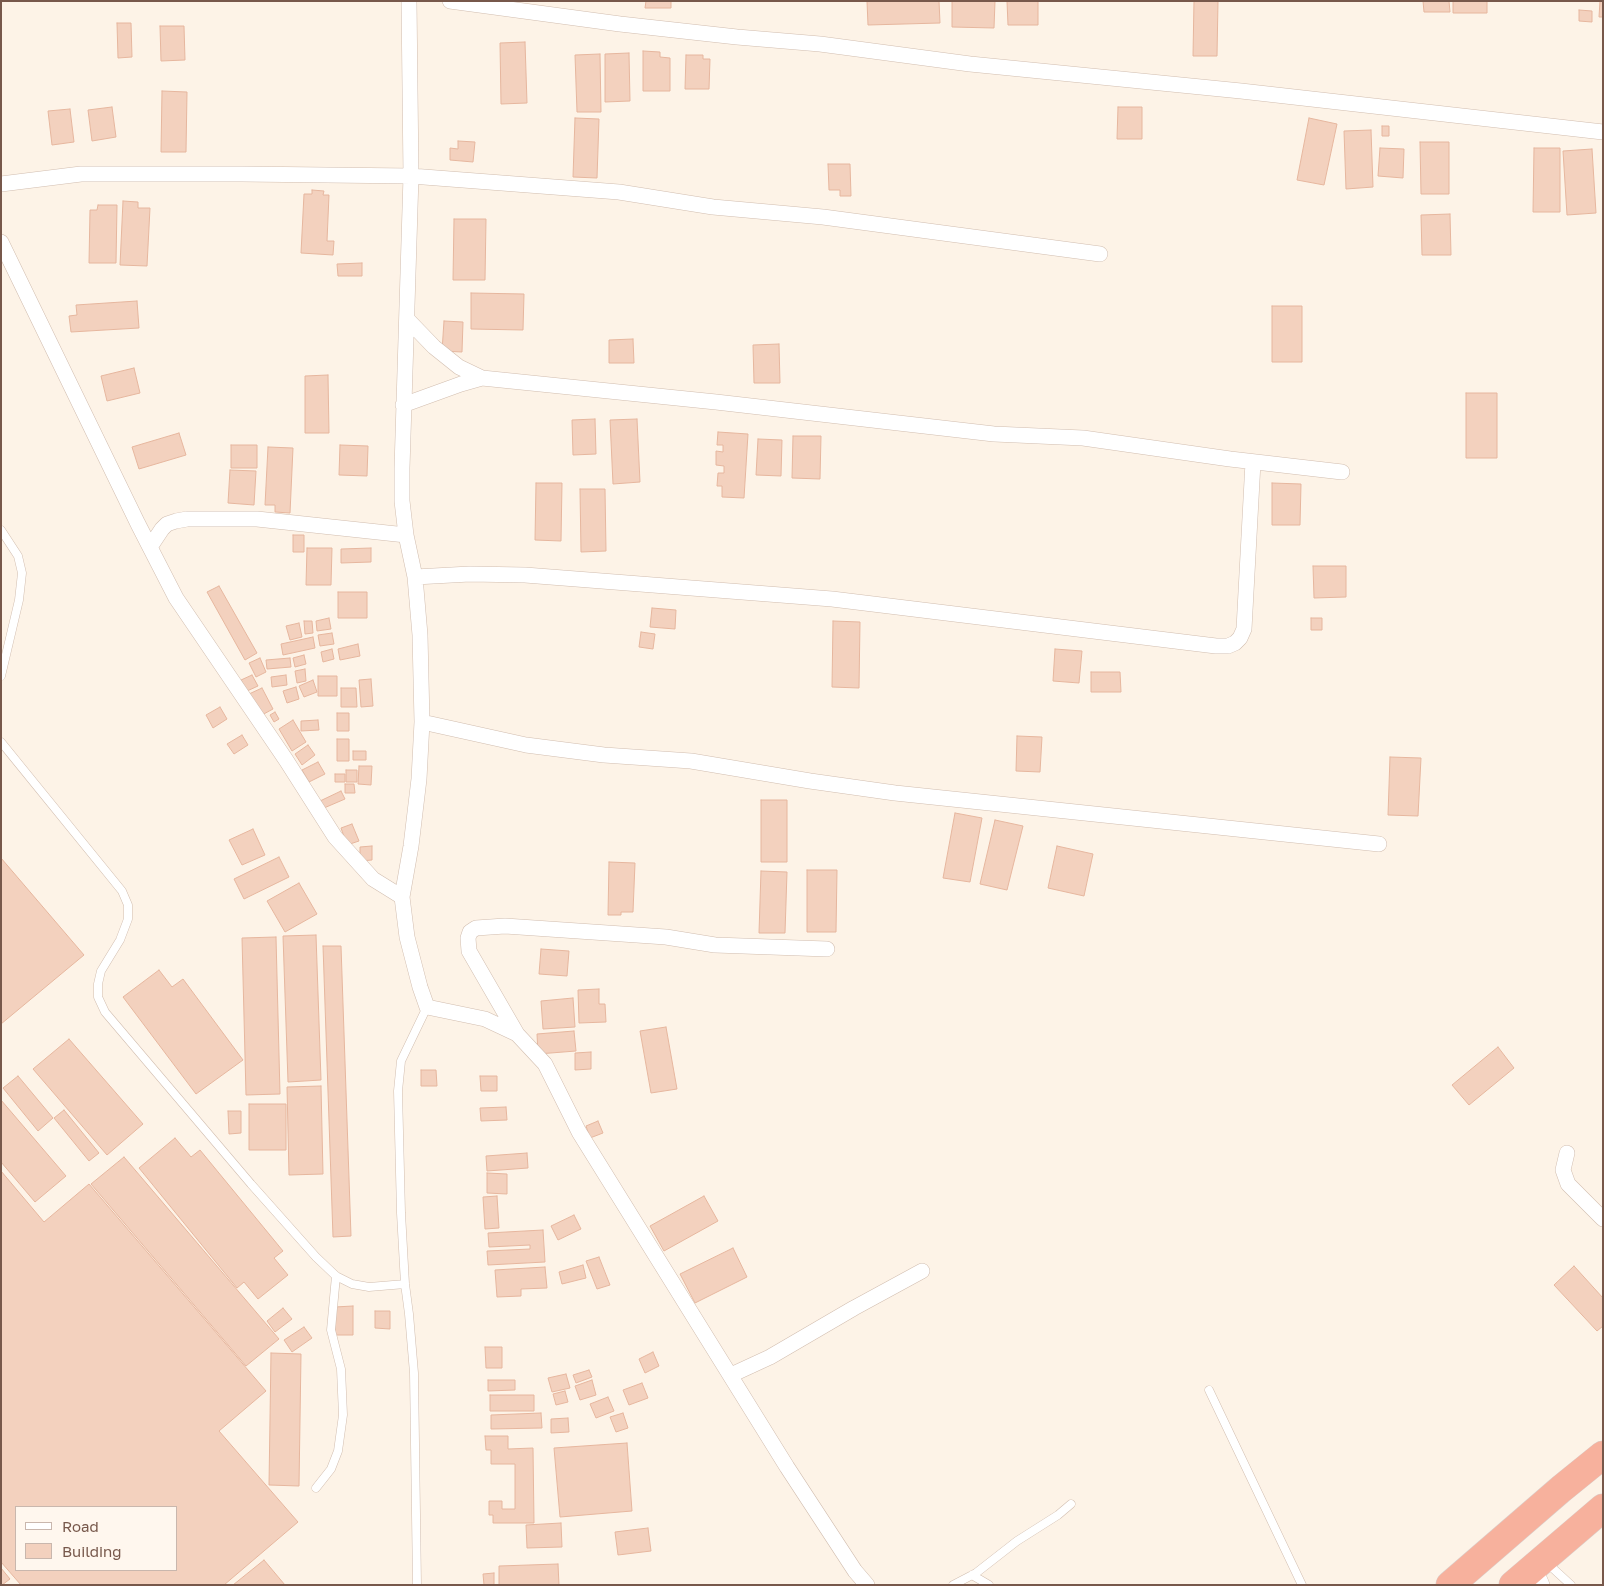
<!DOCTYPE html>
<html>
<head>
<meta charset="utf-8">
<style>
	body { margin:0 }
	#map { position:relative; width:1604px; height:1586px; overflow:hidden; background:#fdf3e7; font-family:"Golos Text",sans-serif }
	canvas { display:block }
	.frame { position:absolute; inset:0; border:2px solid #77584b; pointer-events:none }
	.legend { position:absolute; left:15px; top:1506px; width:162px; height:65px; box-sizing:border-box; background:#fff7ee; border:1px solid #c9b7ad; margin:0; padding:6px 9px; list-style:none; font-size:15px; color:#77584b }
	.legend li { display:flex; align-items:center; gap:10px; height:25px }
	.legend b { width:25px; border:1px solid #c9b7ad }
</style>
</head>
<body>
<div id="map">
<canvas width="1604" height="1586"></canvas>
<div class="frame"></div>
<ul class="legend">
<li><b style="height:6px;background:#fff"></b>Road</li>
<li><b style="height:14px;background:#f3d1be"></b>Building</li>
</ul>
</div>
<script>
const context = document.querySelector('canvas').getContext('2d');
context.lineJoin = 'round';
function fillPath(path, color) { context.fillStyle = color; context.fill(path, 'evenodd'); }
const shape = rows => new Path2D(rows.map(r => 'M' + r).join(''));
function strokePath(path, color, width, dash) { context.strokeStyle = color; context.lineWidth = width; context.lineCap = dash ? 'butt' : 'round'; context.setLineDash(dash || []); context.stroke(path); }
const building = shape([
	[646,1,671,1,671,8,645,8,646,1],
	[867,1,939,1,940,23,868,25,867,1],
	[952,1,995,1,994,28,952,27,952,1],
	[1007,1,1038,1,1038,25,1008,25,1007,1],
	[1194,1,1218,1,1217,56,1193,56,1194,1],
	[1423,1,1449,1,1450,12,1424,12,1423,1],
	[1453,1,1487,1,1487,13,1453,13,1453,1],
	[1600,1,1603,1,1603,17,1599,17,1600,1],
	[1579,10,1592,11,1592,22,1579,21,1579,10],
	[117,23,131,23,132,57,118,58,117,23],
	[160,26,184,26,185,60,161,61,160,26],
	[525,42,527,103,501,104,500,43,525,42],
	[643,51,660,52,660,57,670,58,670,91,643,91,643,51],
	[629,53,630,101,605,102,605,54,629,53],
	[600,54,601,112,577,112,575,55,600,54],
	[686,55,703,55,703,59,710,59,709,89,685,89,686,55],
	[162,91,187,92,186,152,161,152,162,91],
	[112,107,116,137,92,141,88,110,112,107],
	[1118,107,1142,107,1142,139,1117,139,1118,107],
	[70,109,74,142,52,145,48,111,70,109],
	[575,118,599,119,597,178,573,177,575,118],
	[1309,118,1337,124,1324,185,1297,180,1309,118],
	[1382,126,1389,126,1389,136,1382,136,1382,126],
	[1371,130,1373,187,1346,189,1344,131,1371,130],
	[458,141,475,142,473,162,450,160,450,148,458,149,458,141],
	[1420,142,1449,142,1449,194,1421,194,1420,142],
	[1380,148,1404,149,1403,178,1378,176,1380,148],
	[1534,148,1560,148,1560,212,1533,212,1534,148],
	[1592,149,1596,213,1567,215,1563,151,1592,149],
	[828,164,850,164,851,196,840,196,840,190,829,190,828,164],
	[312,190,324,191,323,195,329,195,327,241,334,241,333,255,301,253,304,194,312,194,312,190],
	[123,201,138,202,138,208,150,208,147,266,120,265,123,201],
	[98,205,117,205,116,263,89,263,90,210,97,210,98,205],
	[1450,214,1451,255,1422,255,1421,215,1450,214],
	[454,219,486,219,485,280,453,280,454,219],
	[362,263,362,276,338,276,337,264,362,263],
	[471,293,524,294,523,330,471,329,471,293],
	[137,301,139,328,71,332,69,316,77,315,76,305,137,301],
	[1272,306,1302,306,1302,362,1272,362,1272,306],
	[444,321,463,322,462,352,442,351,444,321],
	[633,339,634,363,609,363,609,340,633,339],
	[779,344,780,383,754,383,753,345,779,344],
	[134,368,140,393,107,401,101,376,134,368],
	[328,375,329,433,305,433,305,376,328,375],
	[1466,393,1497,393,1497,458,1466,458,1466,393],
	[595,419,596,454,573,455,572,420,595,419],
	[637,419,640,482,613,484,610,420,637,419],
	[718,432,748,434,744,498,722,497,722,486,717,486,718,473,724,473,724,466,716,465,716,451,723,452,723,445,717,445,718,432],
	[179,433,186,455,139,469,132,447,179,433],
	[793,436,821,436,820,479,792,478,793,436],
	[758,439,782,440,781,476,756,475,758,439],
	[231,445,257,445,257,468,231,468,231,445],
	[340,445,368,446,367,476,339,475,340,445],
	[268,447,293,448,290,513,275,512,275,505,265,505,268,447],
	[230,470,256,471,254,505,228,503,230,470],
	[536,483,562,483,561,541,535,540,536,483],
	[1272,483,1301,484,1300,525,1272,525,1272,483],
	[580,489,605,489,606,551,581,552,580,489],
	[293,535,304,535,304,552,293,552,293,535],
	[307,548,332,548,331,585,306,585,307,548],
	[371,548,371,562,341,563,341,549,371,548],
	[1313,566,1346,566,1346,597,1314,598,1313,566],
	[219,586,257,653,245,660,207,592,219,586],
	[338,592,367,592,367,618,338,618,338,592],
	[652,608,676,610,675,629,650,627,652,608],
	[329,618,331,629,317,631,316,621,329,618],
	[1311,618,1322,618,1322,630,1311,630,1311,618],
	[304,621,312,621,313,633,305,634,304,621],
	[833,621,860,622,859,688,832,687,833,621],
	[299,623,302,637,290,640,286,626,299,623],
	[641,632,655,634,653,649,639,647,641,632],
	[332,633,334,644,320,646,318,635,332,633],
	[313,637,315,648,283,655,281,644,313,637],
	[358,644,360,656,340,660,338,649,358,644],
	[332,649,334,659,323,662,321,652,332,649],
	[1055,649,1082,651,1079,683,1053,681,1055,649],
	[304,655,306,664,295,667,293,658,304,655],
	[260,658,266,672,256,677,249,663,260,658],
	[290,658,291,667,267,669,266,660,290,658],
	[305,669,306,681,297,683,295,671,305,669],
	[1091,672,1120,672,1121,692,1091,692,1091,672],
	[252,675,258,686,247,691,241,680,252,675],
	[286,675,287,685,272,687,271,677,286,675],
	[318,676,337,676,337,696,318,696,318,676],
	[371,679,373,706,361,707,359,680,371,679],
	[313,680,317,692,304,697,299,686,313,680],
	[296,687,299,699,287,703,283,691,296,687],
	[262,688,273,709,260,716,249,694,262,688],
	[341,688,356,688,357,707,341,707,341,688],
	[220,707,227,719,213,728,206,715,220,707],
	[275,712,279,719,274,722,270,715,275,712],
	[337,713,349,713,349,731,337,731,337,713],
	[293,720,306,742,292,751,279,729,293,720],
	[318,720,319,730,301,731,301,721,318,720],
	[242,735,248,745,234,754,227,744,242,735],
	[1017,736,1042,737,1040,772,1016,771,1017,736],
	[337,739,349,739,349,761,337,761,337,739],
	[308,745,315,755,302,765,295,754,308,745],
	[353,751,366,751,366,760,353,760,353,751],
	[1390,757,1421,758,1418,816,1388,815,1390,757],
	[318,762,325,774,309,782,302,770,318,762],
	[359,766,372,766,371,785,358,784,359,766],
	[346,770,357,770,357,782,346,782,346,770],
	[335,774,345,774,345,782,335,782,335,774],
	[345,784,354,784,355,793,345,793,345,784],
	[341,791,345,799,324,808,320,801,341,791],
	[761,800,787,800,787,862,761,862,761,800],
	[955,813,982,818,970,882,943,878,955,813],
	[995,820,1023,826,1007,890,980,884,995,820],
	[352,824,359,841,347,845,341,828,352,824],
	[253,829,265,855,242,865,229,840,253,829],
	[372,846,372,860,360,861,360,847,372,846],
	[1057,846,1093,854,1084,896,1048,888,1057,846],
	[279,857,289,877,244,899,234,879,279,857],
	[1,858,84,955,1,1024,1,858],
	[609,862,635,863,633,912,621,912,621,915,608,915,609,862],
	[807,870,837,870,836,932,807,932,807,870],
	[761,871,787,872,785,933,759,933,761,871],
	[299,883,317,914,285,932,267,901,299,883],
	[316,935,321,1080,288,1082,283,936,316,935],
	[276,937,280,1094,246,1095,242,938,276,937],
	[323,946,341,946,351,1236,333,1237,323,946],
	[541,949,569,951,567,976,539,974,541,949],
	[159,970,172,987,183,979,243,1060,196,1094,123,997,159,970],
	[599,989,599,1004,605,1004,606,1022,579,1023,578,990,599,989],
	[573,998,575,1027,543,1029,541,1001,573,998],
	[666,1027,677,1089,651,1093,640,1031,666,1027],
	[574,1031,576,1051,538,1054,537,1034,574,1031],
	[69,1039,143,1124,107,1155,33,1069,69,1039],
	[1498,1047,1514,1068,1469,1105,1452,1085,1498,1047],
	[591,1052,591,1069,575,1070,575,1053,591,1052],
	[421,1070,436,1070,437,1086,421,1086,421,1070],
	[18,1076,53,1118,38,1131,3,1088,18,1076],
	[480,1076,497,1076,497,1091,481,1091,480,1076],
	[321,1086,323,1174,289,1175,287,1087,321,1086],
	[1,1100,66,1176,35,1202,1,1162,1,1100],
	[249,1104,286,1104,286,1150,249,1150,249,1104],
	[506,1107,507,1120,481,1121,480,1108,506,1107],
	[64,1110,99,1153,89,1161,54,1118,64,1110],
	[228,1111,241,1111,241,1133,229,1134,228,1111],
	[598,1121,603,1133,590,1138,586,1126,598,1121],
	[175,1138,191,1157,200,1150,283,1251,274,1258,288,1275,258,1299,244,1282,237,1288,139,1168,175,1138],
	[527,1153,528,1168,487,1171,486,1156,527,1153],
	[124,1157,279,1339,246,1366,91,1184,124,1157],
	[1,1171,44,1222,89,1184,266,1391,219,1431,298,1522,224,1585,21,1585,1,1562,1,1171],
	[16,1507,176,1507,176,1570,16,1570,16,1507],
	[487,1173,507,1174,507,1194,487,1193,487,1173],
	[497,1196,499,1228,485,1229,483,1197,497,1196],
	[704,1196,718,1221,664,1251,650,1226,704,1196],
	[574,1215,581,1229,558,1240,551,1226,574,1215],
	[543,1230,545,1262,488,1265,487,1251,530,1249,530,1245,489,1247,488,1233,543,1230],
	[733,1248,747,1277,695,1303,680,1274,733,1248],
	[599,1257,610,1285,597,1289,586,1261,599,1257],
	[583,1265,586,1278,562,1284,559,1272,583,1265],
	[1574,1266,1603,1298,1603,1326,1597,1331,1554,1285,1574,1266],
	[545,1267,547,1288,521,1289,521,1296,497,1297,495,1270,545,1267],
	[353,1306,353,1335,335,1335,335,1307,353,1306],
	[283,1308,292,1319,275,1332,267,1321,283,1308],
	[375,1311,390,1311,390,1329,375,1328,375,1311],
	[304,1327,312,1338,292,1352,284,1340,304,1327],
	[485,1347,502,1347,502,1368,486,1368,485,1347],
	[653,1352,659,1366,645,1373,639,1359,653,1352],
	[271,1353,301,1354,299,1486,269,1485,271,1353],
	[589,1370,592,1377,576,1383,573,1375,589,1370],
	[566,1374,570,1388,552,1392,548,1378,566,1374],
	[488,1380,515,1380,515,1390,488,1391,488,1380],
	[592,1380,596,1395,580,1400,575,1386,592,1380],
	[642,1383,648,1398,629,1405,623,1390,642,1383],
	[565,1391,568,1402,556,1405,553,1394,565,1391],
	[490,1395,534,1395,534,1411,490,1411,490,1395],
	[608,1397,614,1411,596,1418,590,1404,608,1397],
	[541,1413,542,1428,491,1429,491,1415,541,1413],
	[623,1413,628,1428,616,1432,610,1417,623,1413],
	[568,1418,569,1432,551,1433,551,1419,568,1418],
	[485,1436,508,1436,508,1449,533,1448,534,1523,493,1523,493,1515,489,1515,489,1501,502,1501,502,1509,515,1509,515,1464,491,1464,491,1450,486,1450,485,1436],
	[627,1443,632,1511,560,1517,554,1448,627,1443],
	[561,1523,562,1547,527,1548,526,1525,561,1523],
	[648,1528,651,1551,618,1555,615,1532,648,1528],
	[264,1560,285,1585,233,1585,264,1560],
	[558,1564,559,1585,499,1585,499,1566,558,1564],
	[1,1568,10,1579,2,1585,1,1585,1,1568],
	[494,1573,494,1585,484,1585,483,1574,494,1573]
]);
fillPath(building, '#f3d1be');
strokePath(building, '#e6b69e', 1);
const lane = shape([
	[1,530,18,556,22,573,19,600,1,676],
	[1,742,122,891,128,905,128,919,120,940,101,971,98,984,98,997,105,1012,251,1184,316,1257,336,1276,352,1284,369,1287,405,1284],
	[1209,1390,1302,1585],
	[316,1488,331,1469,338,1451,343,1415,341,1369,331,1330,336,1276],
	[1546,1562,1571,1585],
	[972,1575,989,1585],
	[417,1585,414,1373,409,1314,405,1284,401,1213,398,1091,401,1061,427,1007],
	[953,1585,976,1573,1017,1541,1058,1515,1071,1504]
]);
const street = shape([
	[450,1,620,24,737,37,820,44,970,64,1241,91,1603,132],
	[1,184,81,174,242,174,411,176,619,192,713,207,823,217,1100,254],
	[1,242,138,524,176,598,286,760,335,837,373,879,402,897],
	[407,319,434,347,459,367,482,378],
	[403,405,461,384,482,378,716,402,994,434,1083,438,1230,459,1342,472],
	[406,535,415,577,420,635,422,722,419,779,411,846,402,897,407,937,420,987,427,1007,485,1019,517,1034,545,1064,579,1132,787,1467,855,1571,867,1585],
	[150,547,162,529,167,524,176,521,187,519,257,519,406,535,402,501,402,468,411,176,409,1],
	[415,577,470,574,525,575,832,599,1216,646,1228,646,1235,643,1240,638,1244,629,1253,462],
	[422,722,526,745,604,755,691,761,810,781,895,793,1379,844],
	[517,1034,469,951,468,938,470,932,476,928,505,926,666,937,715,945,827,949],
	[1567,1153,1563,1170,1568,1184,1603,1219],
	[731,1375,770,1357,854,1308,922,1271],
	[1534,1566,1542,1585]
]);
const highway = shape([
	[1450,1585,1561,1489,1603,1455],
	[1513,1585,1603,1508]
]);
strokePath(lane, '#d1bdaf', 9);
strokePath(street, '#d1bdaf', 16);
strokePath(highway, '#d9d0cd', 29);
strokePath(lane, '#fff', 8);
strokePath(street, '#fff', 15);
strokePath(highway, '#f7b19d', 28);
</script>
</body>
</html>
